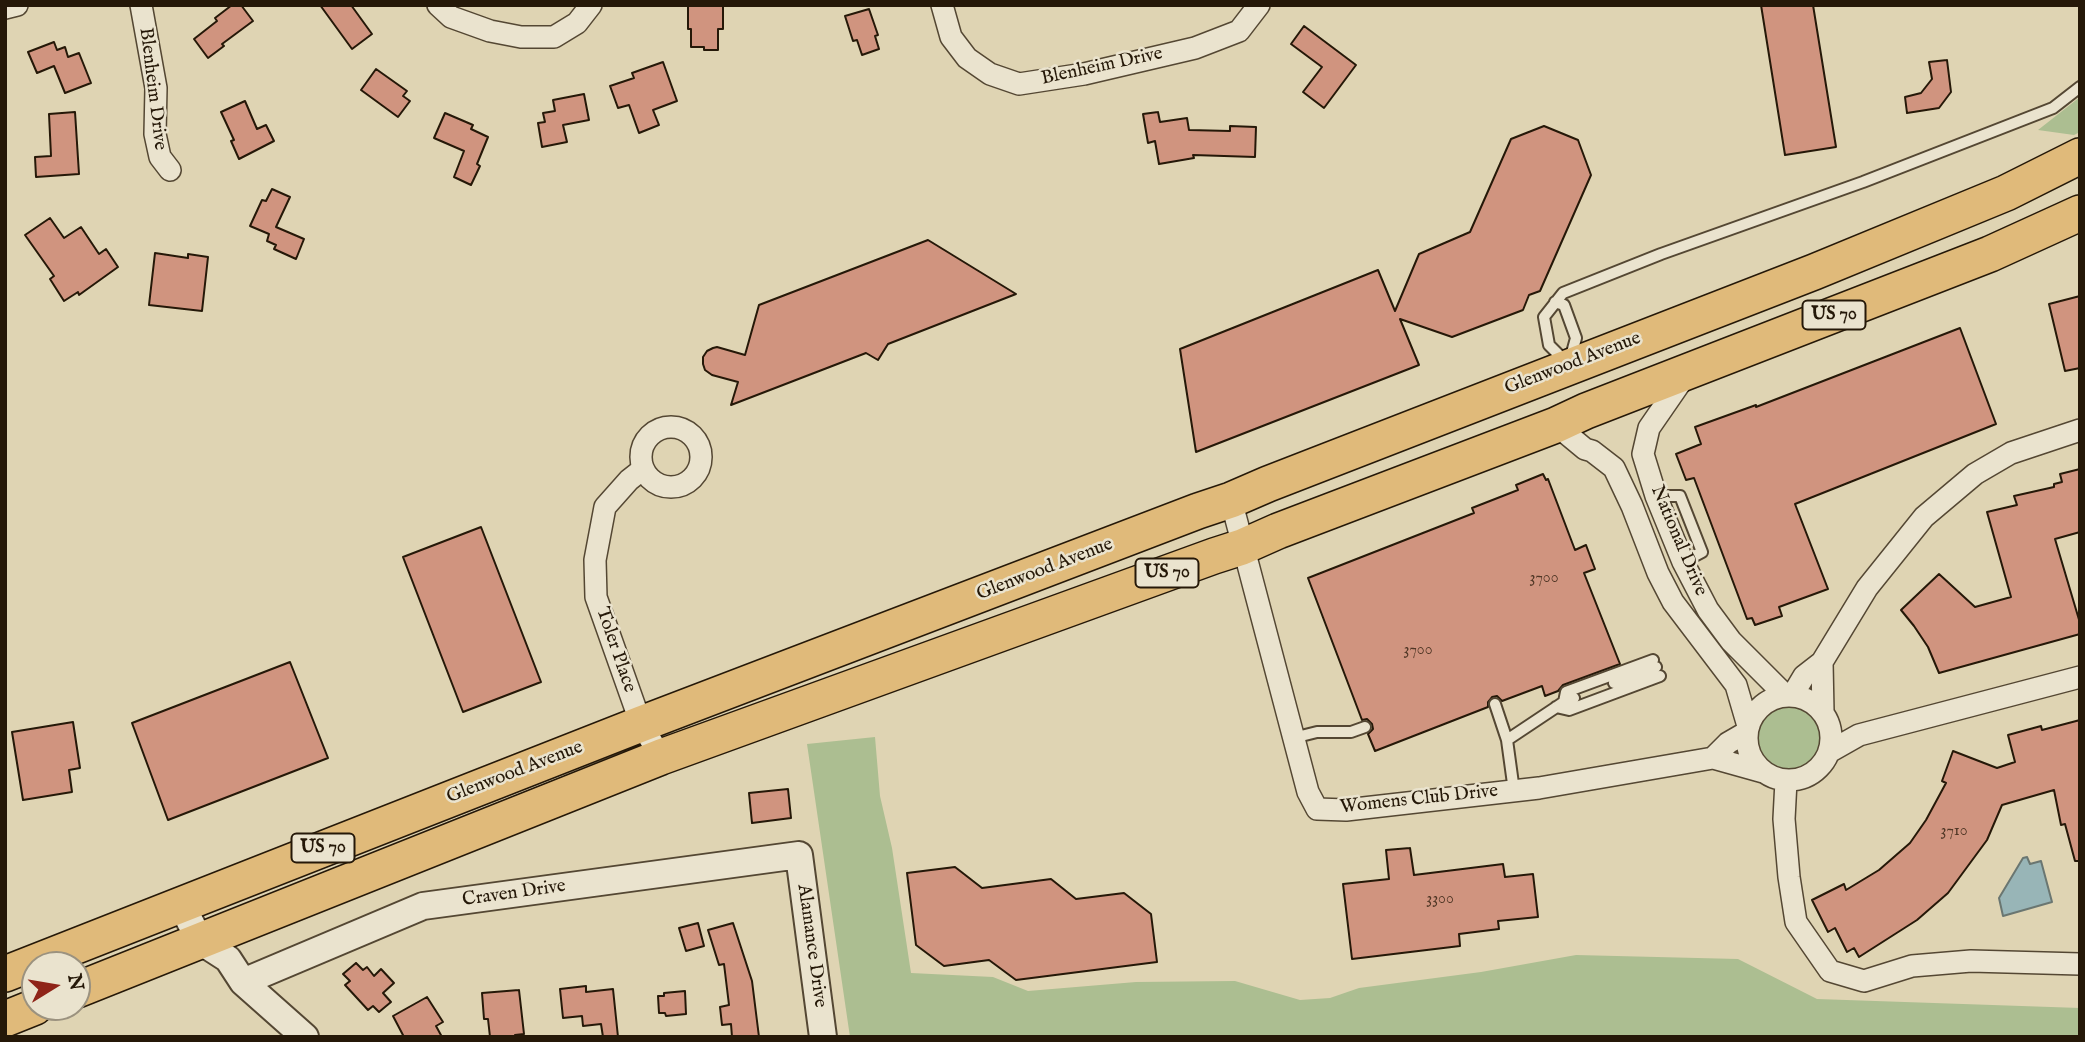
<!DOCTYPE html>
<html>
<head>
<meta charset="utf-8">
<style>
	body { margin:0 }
	#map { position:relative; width:2085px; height:1042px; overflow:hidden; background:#dfd4b3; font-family:"IM FELL English",serif }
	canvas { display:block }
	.frame { position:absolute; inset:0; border:7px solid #251808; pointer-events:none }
	.north { position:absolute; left:21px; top:951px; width:70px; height:70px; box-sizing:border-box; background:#eae3ce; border:2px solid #9b927f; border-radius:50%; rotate:79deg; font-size:19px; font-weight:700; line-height:28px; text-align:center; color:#251808 }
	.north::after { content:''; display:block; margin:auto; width:24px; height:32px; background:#8f2418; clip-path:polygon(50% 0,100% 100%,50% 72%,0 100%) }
</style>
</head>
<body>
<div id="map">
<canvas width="2085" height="1042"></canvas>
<div class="frame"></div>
<div class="north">N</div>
</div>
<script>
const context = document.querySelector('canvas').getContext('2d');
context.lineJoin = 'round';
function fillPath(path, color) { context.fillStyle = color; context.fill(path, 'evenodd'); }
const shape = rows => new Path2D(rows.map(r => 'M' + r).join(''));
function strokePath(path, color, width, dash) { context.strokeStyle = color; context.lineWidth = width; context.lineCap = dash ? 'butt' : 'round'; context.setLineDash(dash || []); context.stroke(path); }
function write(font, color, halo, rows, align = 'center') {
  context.font = font + ' "IM FELL English",serif'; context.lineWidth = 5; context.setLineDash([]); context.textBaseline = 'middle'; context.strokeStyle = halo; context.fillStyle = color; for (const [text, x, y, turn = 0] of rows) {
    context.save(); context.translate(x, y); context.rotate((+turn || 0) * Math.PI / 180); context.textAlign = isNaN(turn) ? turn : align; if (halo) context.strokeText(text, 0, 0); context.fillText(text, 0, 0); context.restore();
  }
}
fillPath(shape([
	[2080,97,2080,132,2074,135,2038,130],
	'1756 737a33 33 0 1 1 66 0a33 33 0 1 1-66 0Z',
	[875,737,880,796,892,848,911,973,993,977,1028,991,1136,982,1235,981,1300,1000,1330,998,1359,988,1481,972,1576,955,1738,959,1817,999,2080,1008,2080,1037,850,1037,807,744]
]), '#acbe91');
const water = shape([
	[2027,857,2030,864,2041,861,2052,902,2003,916,1999,898,2023,858,2027,857]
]);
fillPath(water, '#98b5b7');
strokePath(water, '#6a7671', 2);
const building = shape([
	[232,5,241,5,253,21,222,44,224,46,208,58,194,39,217,21,215,18,232,5],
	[320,5,351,5,372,34,352,49,320,5],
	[688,5,723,5,723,29,718,29,718,50,704,50,704,47,691,47,691,29,688,29,688,5],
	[1761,5,1813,5,1836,147,1785,155,1761,5],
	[869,9,878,35,875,36,879,49,862,55,857,40,853,41,845,16,869,9],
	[1304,26,1356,65,1324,108,1303,92,1322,67,1291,44,1304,26],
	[54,42,57,50,65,47,68,57,79,53,91,83,65,93,54,66,37,73,28,52,54,42],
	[1947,60,1951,92,1939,108,1907,113,1905,97,1921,93,1932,79,1929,62,1947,60],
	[663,62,677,101,653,110,659,125,639,133,629,105,618,108,610,86,634,78,632,73,663,62],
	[376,69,407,91,403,96,410,101,398,117,361,90,376,69],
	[584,94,589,120,563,125,567,142,542,147,538,123,545,122,543,113,555,111,553,100,584,94],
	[245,101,257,129,266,125,274,141,239,159,231,141,234,140,221,112,245,101],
	[75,112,79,174,36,177,35,157,51,156,49,114,75,112],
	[1158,112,1160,122,1187,118,1189,130,1230,131,1230,126,1256,127,1255,157,1193,155,1194,158,1159,164,1155,141,1148,143,1143,114,1158,112],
	[445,113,473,125,471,129,488,137,477,164,480,166,471,185,454,177,464,151,434,138,445,113],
	[1544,126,1578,140,1591,175,1540,291,1529,295,1523,310,1452,337,1400,319,1419,365,1196,452,1180,349,1378,270,1395,311,1419,254,1470,232,1511,139,1544,126],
	[272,189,290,197,276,227,304,239,296,259,274,249,276,245,267,241,269,234,250,226,262,200,266,201,272,189],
	[50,218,64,238,81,227,99,254,106,249,118,267,79,295,78,292,64,301,50,279,54,276,25,235,50,218],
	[928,240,1016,294,888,344,878,360,866,353,731,405,738,382,712,375,705,370,703,364,703,357,707,351,713,348,717,347,745,355,759,305,928,240],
	[155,253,188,258,188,254,208,257,202,311,149,305,155,253],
	[2080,296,2080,368,2065,371,2049,304,2080,296],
	[1960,328,1996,424,1795,504,1828,589,1779,607,1782,616,1755,625,1752,618,1747,619,1694,478,1686,480,1676,454,1701,444,1695,427,1756,405,1756,407,1960,328],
	[2080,469,2080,532,2055,539,2080,623,2080,634,1939,673,1928,647,1914,626,1901,610,1939,574,1975,607,2011,597,1987,512,2017,505,2014,496,2054,487,2054,484,2062,482,2060,474,2080,469],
	[1543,474,1546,480,1548,479,1575,550,1586,545,1595,569,1584,573,1620,664,1563,685,1558,691,1545,696,1542,686,1502,701,1497,696,1492,697,1488,702,1488,707,1375,751,1368,734,1373,729,1372,724,1367,719,1362,720,1308,578,1474,513,1472,508,1518,490,1516,485,1543,474],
	[481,527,541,682,463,712,403,557,481,527],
	[290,662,328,758,168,820,132,723,290,662],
	[2080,720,2080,861,2075,861,2065,824,2061,825,2054,790,2002,805,1987,840,1948,893,1917,920,1859,957,1854,948,1847,952,1835,928,1828,932,1812,900,1844,884,1846,890,1879,870,1910,843,1926,820,1946,783,1942,781,1953,751,1997,768,2015,762,2008,735,2041,726,2042,730,2080,720],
	[73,722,80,768,69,770,72,792,23,800,12,732,73,722],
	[788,789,791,818,752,823,749,793,788,789],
	[1410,848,1414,875,1503,864,1505,877,1533,874,1538,917,1498,921,1499,929,1459,934,1460,946,1352,959,1343,884,1389,879,1386,850,1410,848],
	[955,867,982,888,1051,879,1076,899,1124,893,1151,914,1157,962,1016,980,989,960,944,966,916,945,907,873,955,867],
	[698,923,704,946,686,951,679,928,698,923],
	[733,923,752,981,759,1037,732,1037,731,1024,722,1025,720,1007,729,1005,724,964,719,965,708,930,733,923],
	[356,963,363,970,367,967,374,976,381,969,394,983,383,993,391,1002,379,1012,373,1006,368,1010,345,985,350,981,343,974,356,963],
	[586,986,586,992,613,989,618,1037,603,1037,601,1024,583,1026,582,1016,563,1018,560,989,586,986],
	[519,990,524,1034,515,1035,515,1037,490,1037,488,1019,484,1019,482,993,519,990],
	[685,991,686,1014,666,1016,665,1013,659,1013,658,996,664,996,664,993,685,991],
	[427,997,443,1022,436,1026,442,1037,404,1037,393,1016,427,997]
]);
fillPath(building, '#d0947f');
strokePath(building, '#251808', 2);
const service = shape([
	[1555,302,1564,305,1576,338,1570,360],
	[1566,362,1549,345,1544,317,1563,293,1661,254,1863,182,2053,108,2080,87],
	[1656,496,1680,496,1702,552,1683,562],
	[1614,683,1656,667],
	[1564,702,1566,692,1653,660],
	[1495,704,1507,740,1514,791],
	[1556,707,1569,710,1660,676],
	[1293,738,1317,732,1351,732,1365,727],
	[1507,740,1564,702,1574,698]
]);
const minor = shape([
	[141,5,156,88,155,134,160,157,170,170],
	[438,5,451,17,490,31,521,37,554,37,577,23,591,5],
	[942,5,951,37,967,58,990,74,1019,84,1084,74,1195,48,1239,31,1259,5],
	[5,8,17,5],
	[1687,373,1649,428,1643,454,1656,496,1683,562,1708,610,1731,641,1786,696],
	[1556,425,1585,449,1592,451,1614,468,1632,506,1658,573,1673,602,1736,685,1748,726],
	'641 457a30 30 0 1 1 60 0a30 30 0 1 1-60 0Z',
	[643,469,629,480,605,507,595,560,596,597,641,724,661,757],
	[1231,500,1308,792,1317,809,1346,810,1539,788,1713,758,1763,772],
	[1822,662,1823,712],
	'1747 738a42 42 0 1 1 84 0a42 42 0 1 1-84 0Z',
	[1792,696,1804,676,1822,662,1867,588,1924,517,1975,474,2011,453,2080,430],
	[1829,752,1859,735,2080,677],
	[1713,758,1728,743,1747,732],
	[1786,781,1784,819,1789,877,1796,922,1830,971,1864,981,1912,966,1971,961,2080,964]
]);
const tertiary = shape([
	[181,904,200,941,228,959,243,982,305,1037],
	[243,982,423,906,799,855,823,1037]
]);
const primary = shape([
	[5,974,641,724,1198,511,1231,500,1268,484,1814,272,2006,193,2080,156],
	[77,990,661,757,1214,556,1242,547,1278,531,1556,425,1586,411,1990,254,2080,213],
	[5,1019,35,1007]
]);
strokePath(service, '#544733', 14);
strokePath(minor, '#544733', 24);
strokePath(tertiary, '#544733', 30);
strokePath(primary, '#251808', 38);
strokePath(service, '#eae3ce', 10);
strokePath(minor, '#eae3ce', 21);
strokePath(tertiary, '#eae3ce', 26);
strokePath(primary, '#e0ba7a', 35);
write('16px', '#503726', null, [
	["3700",1544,579],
	["3700",1418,651],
	["3710",1954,832],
	["3300",1440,900]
]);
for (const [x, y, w] of [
	[1834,315,63],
	[1167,573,63],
	[323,848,63]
]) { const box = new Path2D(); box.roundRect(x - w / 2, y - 14.5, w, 29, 5); context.fillStyle = '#eae3ce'; context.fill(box); strokePath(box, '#251808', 2); }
write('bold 18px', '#251808', null, [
	["US 70",1834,315],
	["US 70",1167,573],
	["US 70",323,848]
]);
write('19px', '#251808', '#eae3ce', [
	["Blenheim Drive",1102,67,-12],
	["Blenheim Drive",152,89,83],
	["Glenwood Avenue",1573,364,-21],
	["National Drive",1678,541,67],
	["Glenwood Avenue",1045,570,-21],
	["Toler Place",615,650,71],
	["Glenwood Avenue",515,773,-21],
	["Womens Club Drive",1419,800,-6],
	["Craven Drive",514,894,-8],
	["Alamance Drive",811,946,82]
]);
</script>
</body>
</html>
